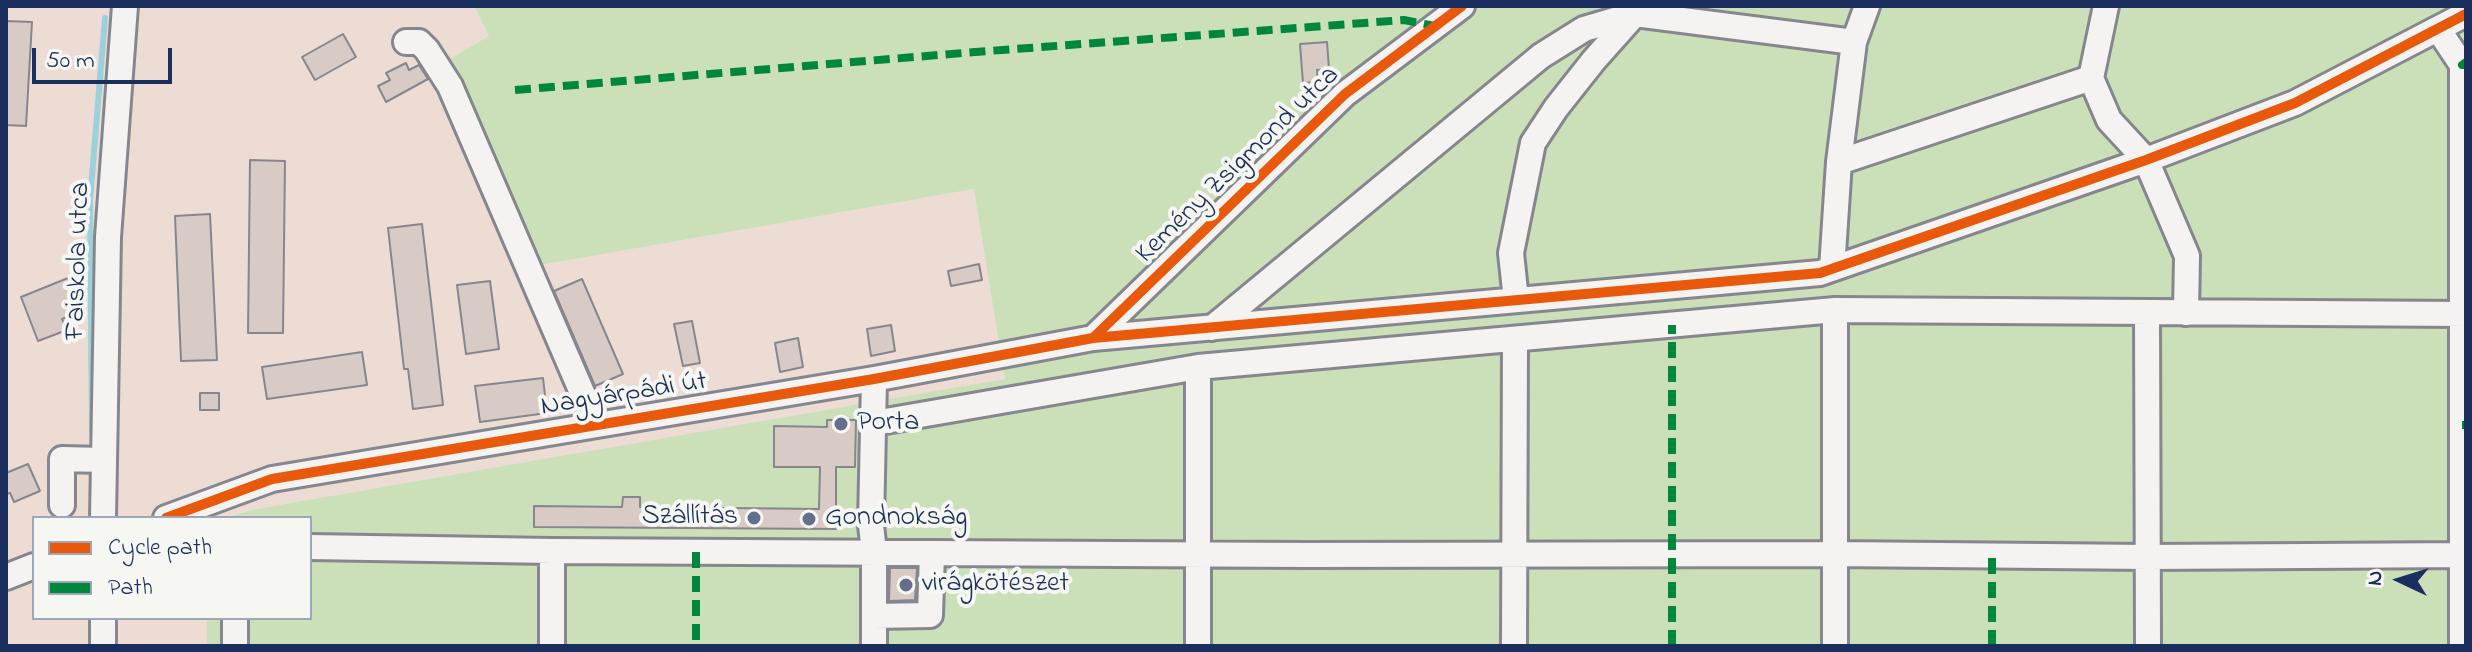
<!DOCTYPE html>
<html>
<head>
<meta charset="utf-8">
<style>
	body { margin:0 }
	#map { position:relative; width:2472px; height:652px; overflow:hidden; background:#ede7e3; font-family:"Indie Flower",sans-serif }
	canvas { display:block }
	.frame { position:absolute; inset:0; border:8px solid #1b2f5e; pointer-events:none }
	.legend { position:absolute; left:32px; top:516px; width:280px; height:104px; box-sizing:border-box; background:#f6f6f2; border:2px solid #9ea6b7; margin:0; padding:10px 14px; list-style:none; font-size:24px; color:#1b2f5e }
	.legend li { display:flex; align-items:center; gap:16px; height:40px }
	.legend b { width:40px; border:2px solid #9ea6b7 }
	.north { position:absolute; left:2360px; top:540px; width:80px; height:80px; -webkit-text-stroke:6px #f6f6f2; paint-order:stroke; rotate:274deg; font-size:22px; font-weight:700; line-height:32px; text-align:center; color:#1b2f5e }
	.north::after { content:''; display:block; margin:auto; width:28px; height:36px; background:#1b2f5e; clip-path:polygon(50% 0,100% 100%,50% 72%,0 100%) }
	.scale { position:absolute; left:32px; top:48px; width:140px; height:36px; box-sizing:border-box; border:4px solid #1b2f5e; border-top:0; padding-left:10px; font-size:24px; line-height:28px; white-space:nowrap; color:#1b2f5e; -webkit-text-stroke:6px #f6f6f2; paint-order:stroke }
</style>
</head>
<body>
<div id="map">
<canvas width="2472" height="652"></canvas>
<div class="frame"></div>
<ul class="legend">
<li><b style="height:10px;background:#e8590c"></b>Cycle path</li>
<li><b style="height:10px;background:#00873e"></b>Path</li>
</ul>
<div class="north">N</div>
<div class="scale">50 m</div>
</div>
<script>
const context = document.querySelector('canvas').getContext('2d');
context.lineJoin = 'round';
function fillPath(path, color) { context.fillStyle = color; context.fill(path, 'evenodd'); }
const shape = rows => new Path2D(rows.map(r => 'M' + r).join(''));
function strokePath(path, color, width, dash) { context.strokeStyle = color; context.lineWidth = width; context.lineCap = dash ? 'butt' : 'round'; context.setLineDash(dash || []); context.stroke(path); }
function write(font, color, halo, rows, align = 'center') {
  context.font = font + ' "Indie Flower",sans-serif'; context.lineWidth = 8; context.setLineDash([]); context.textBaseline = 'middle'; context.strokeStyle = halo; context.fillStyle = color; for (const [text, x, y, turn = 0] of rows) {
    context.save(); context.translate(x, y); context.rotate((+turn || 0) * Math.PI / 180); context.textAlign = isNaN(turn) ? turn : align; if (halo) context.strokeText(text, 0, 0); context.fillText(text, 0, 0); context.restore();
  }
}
fillPath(shape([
	[6,6,474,6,489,36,451,59,540,265,975,189,1005,379,871,403,310,518,387,486,256,509,225,518,34,518,34,618,207,618,207,646,6,646]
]), '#ecdcd4');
fillPath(shape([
	[474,6,2466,6,2466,646,207,646,207,618,310,618,310,518,225,518,256,509,1005,379,974,189,540,265,450,59,489,36]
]), '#cbdfb8');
strokePath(shape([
	[92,431,90,200,105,18]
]), '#9cd1db', 6);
const building = shape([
	[6,21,32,22,26,126,6,125,6,21],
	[343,34,356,57,315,80,302,57,343,34],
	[1327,42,1329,69,1317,70,1318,82,1303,83,1300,44,1327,42],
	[406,63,409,70,419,65,428,79,386,102,378,86,390,80,386,73,406,63],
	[250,160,285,161,283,333,248,333,250,160],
	[210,214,217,360,181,361,175,216,210,214],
	[422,224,443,405,413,409,408,369,404,369,388,228,422,224],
	[979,264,982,280,951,286,948,271,979,264],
	[68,278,82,311,62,319,67,330,38,341,21,297,68,278],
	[582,279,623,374,595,386,554,291,582,279],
	[490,281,499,349,466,354,457,285,490,281],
	[692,321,700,363,683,366,674,324,692,321],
	[891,325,895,351,871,356,867,329,891,325],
	[798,338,803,367,780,372,775,343,798,338],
	[362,352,367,385,267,399,262,367,362,352],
	[543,378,547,413,480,422,475,386,543,378],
	[200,393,219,393,219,410,200,410,200,393],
	[827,420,856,420,855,467,836,467,836,529,534,527,534,506,622,507,623,497,640,497,640,507,819,509,820,467,774,467,774,426,827,427,827,420],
	[28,464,40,491,14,502,10,493,6,494,6,473,28,464],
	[890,568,917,568,915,600,889,601,890,568]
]);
fillPath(building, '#d8cac5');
strokePath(building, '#86878e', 2);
const minor = shape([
	[2106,6,2091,78,2109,120,2146,160,2187,256,2186,313],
	[2438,29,2462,65,2462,646],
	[406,42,419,42,427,50,450,86,596,425],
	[1839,162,2091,78],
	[1832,269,1839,162,1854,42,1867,6],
	[1516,300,1511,253,1533,143,1556,108,1594,60,1635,14,1854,42],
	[2147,312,2148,646],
	[1212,328,1541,56,1584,29,1635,14,1647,6],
	[1093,338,1345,94,1462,6],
	[874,423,1198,367,1835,310,2466,314],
	[62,505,62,459,104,460],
	[103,518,108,237,125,6],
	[166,518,272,479,874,379,1093,338,1820,273,2146,160,2295,103,2466,14],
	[310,547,552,551,1307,555,1835,554,2148,557,2466,555],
	[552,551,552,646],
	[6,577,34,566],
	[874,616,930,615,932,553],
	[103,618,103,646],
	[235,646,235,618],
	[874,646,874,552,871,525,874,379],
	[1198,646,1198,367],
	[1514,646,1515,339],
	[1835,646,1835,310]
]);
strokePath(minor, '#86878e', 30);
strokePath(minor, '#f4f3f1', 24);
strokePath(shape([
	[2466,62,2462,65,2466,65],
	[515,90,975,52,1404,20,1435,26],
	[2462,425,2466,425],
	[696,552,696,646],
	[1672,646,1672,325],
	[1992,646,1992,556]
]), '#00873e', 8, [16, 8]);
strokePath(shape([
	[1093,338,1345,94,1462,6],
	[166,518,272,479,874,379,1093,338,1820,273,2146,160,2295,103,2466,14]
]), '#e8590c', 10);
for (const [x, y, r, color] of [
	[841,424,8,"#646f8d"],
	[754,518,8,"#646f8d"],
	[809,519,8,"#646f8d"],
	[906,585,8,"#646f8d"]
]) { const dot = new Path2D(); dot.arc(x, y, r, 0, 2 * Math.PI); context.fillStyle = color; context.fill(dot); strokePath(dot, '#f6f6f2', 3); }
write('28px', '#1b2f5e', '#f6f6f2', [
	["Kemény Zsigmond utca",1239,166,-44],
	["Faiskola utca",80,261,-88],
	["Nagyárpádi út",624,396,-9]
]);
write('28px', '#1b2f5e', '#f6f6f2', [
	["Porta",857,424],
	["Szállítás",738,518,"right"],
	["Gondnokság",825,519],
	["virágkötészet",922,585]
], 'left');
</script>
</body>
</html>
